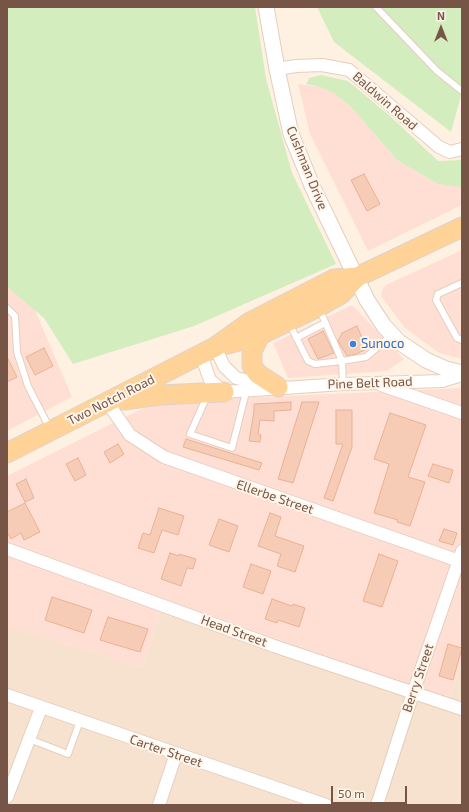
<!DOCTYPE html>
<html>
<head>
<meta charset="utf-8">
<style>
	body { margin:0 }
	#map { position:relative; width:469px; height:812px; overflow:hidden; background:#fef1e1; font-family:"Exo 2",sans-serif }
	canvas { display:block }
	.frame { position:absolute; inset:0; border:8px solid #775546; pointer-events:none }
	.north { position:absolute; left:421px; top:8px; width:40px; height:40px; -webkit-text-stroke:3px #fff5e9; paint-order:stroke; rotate:0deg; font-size:11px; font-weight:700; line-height:16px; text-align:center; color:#775546 }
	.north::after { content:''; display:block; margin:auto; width:14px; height:18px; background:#775546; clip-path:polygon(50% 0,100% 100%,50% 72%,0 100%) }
	.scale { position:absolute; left:331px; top:786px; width:76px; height:18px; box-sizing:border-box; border:2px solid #775546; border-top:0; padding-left:5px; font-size:12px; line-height:14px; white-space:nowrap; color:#775546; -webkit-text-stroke:3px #fff5e9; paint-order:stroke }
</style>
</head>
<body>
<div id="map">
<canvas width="469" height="812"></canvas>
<div class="frame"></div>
<div class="north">N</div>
<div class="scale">50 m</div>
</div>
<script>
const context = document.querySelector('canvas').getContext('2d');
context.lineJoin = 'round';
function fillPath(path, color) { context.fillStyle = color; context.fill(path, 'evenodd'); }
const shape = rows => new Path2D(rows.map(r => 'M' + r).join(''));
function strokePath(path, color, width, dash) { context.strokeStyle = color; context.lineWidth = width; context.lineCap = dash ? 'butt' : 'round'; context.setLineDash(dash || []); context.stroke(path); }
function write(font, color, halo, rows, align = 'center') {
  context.font = font + ' "Exo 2",sans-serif'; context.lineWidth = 4; context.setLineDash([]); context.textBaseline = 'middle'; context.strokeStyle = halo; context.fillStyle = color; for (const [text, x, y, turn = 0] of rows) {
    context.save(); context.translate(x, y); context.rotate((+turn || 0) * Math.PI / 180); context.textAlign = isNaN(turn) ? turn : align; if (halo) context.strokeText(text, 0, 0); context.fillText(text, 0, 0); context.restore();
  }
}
fillPath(shape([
	[164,599,449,700,462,662,462,805,7,805,7,626,143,668]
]), '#f6e2cf');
fillPath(shape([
	[298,84,320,87,335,94,350,106,397,160,438,184,462,187,462,205,368,251,310,134],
	[462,250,462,359,439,353,405,328,381,296,382,290,386,285],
	[7,287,35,310,72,397,7,431],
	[352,305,404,359,387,371,288,378,273,343],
	[462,388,462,662,449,700,164,599,143,668,7,626,7,476,141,409,159,404,194,400]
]), '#ffdfd4');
fillPath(shape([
	[7,7,255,7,266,79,292,173,336,264,194,326,73,364,44,318,7,287],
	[317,7,462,7,462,92,451,132,334,42],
	[321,75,348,81,390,116,438,161,462,160,462,187,438,184,397,160,350,106,335,94,320,87,306,84,309,78]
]), '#d3edbe');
const building = shape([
	[364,174,380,204,367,211,351,180,364,174],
	[357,326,367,349,356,354,347,356,338,341,342,333,357,326],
	[323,331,334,353,318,359,308,339,323,331],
	[44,348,53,366,35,375,26,357,44,348],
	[7,357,17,377,7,382,7,357],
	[291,402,291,410,274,411,274,421,260,420,258,434,261,435,260,442,249,441,254,411,254,404,291,402],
	[302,402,319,402,293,483,278,479,302,402],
	[336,410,352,410,352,447,333,501,324,498,343,444,336,444,336,410],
	[390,413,426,425,408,477,425,482,410,526,397,522,398,520,374,513,389,464,374,459,390,413],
	[186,439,262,463,259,470,183,447,186,439],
	[118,444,124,454,110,463,104,452,118,444],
	[78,458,86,475,75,481,66,464,78,458],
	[433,464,453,470,449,483,428,476,433,464],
	[26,479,34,498,25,502,16,484,26,479],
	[25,503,40,532,24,540,21,533,11,539,7,532,7,512,25,503],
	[159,508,184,516,178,535,162,530,154,553,138,548,143,533,150,535,159,508],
	[270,513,281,517,275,536,304,546,295,572,277,566,281,554,258,546,270,513],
	[219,519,238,526,229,552,209,545,219,519],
	[444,529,457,533,453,545,439,541,444,529],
	[170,553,179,556,179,554,196,559,193,569,187,568,181,586,161,579,170,553],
	[379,554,398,561,382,607,363,601,379,554],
	[251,564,271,571,263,594,243,587,251,564],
	[52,597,92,610,84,633,45,620,52,597],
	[272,599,292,606,293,604,305,608,299,627,278,620,277,623,265,619,272,599],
	[108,617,148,629,140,652,100,640,108,617],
	[448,644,462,648,453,680,439,676,448,644]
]);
fillPath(building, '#f6ccb6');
strokePath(building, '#eab195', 1);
const service = shape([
	[376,7,437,71,462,91],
	[462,283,438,294,436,300,457,338,462,340],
	[7,308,15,316,17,352,28,386,50,429],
	[289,323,308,361,315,364,342,361,319,308],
	[296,338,325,323],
	[343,384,342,361,366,357,392,335],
	[207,396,190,434,232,448,246,392],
	[29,739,68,754,80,721]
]);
const minor = shape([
	[277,69,296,66,322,65,349,70,439,147,450,152,462,149],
	[215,347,224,366,236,378,267,385],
	[201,355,210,380,224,392,343,384,442,381,462,375],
	[381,385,462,413],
	[107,402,130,435,164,457,462,562],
	[7,549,274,646,462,709],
	[7,695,326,805],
	[7,797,41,708],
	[159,805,176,754],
	[377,805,413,693,462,551]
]);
const tertiary = shape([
	[266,7,277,69,291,134,313,188,367,300,384,326,399,342,426,360,446,369,462,373]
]);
const primary = shape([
	[260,335,252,351,252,366,258,374,278,387],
	[227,344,260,335,318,307,341,294,357,277],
	[124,400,160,395,224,392],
	[7,453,215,347,250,322,334,279,357,277,462,227]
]);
strokePath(service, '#e5cebf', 8);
strokePath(minor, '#e5cebf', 14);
strokePath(tertiary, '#e5cebf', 17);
strokePath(primary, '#dcd3cf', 21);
strokePath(service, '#fff', 6);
strokePath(minor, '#fff', 12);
strokePath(tertiary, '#fff', 15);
strokePath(primary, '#ffd397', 19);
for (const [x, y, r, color] of [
	[353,344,4,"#3f7fe0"]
]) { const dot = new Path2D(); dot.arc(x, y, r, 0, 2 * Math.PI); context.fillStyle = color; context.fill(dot); strokePath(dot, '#fff5e9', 1.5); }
write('13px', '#775546', '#fff5e9', [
	["Baldwin Road",385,101,41],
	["Cushman Drive",307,168,68],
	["Pine Belt Road",370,383,-2],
	["Two Notch Road",111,400,-27],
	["Ellerbe Street",275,497,19],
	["Head Street",234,631,20],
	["Berry Street",418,678,-71],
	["Carter Street",166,751,19]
]);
write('13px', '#366cbe', '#fff5e9', [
	["Sunoco",361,344]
], 'left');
</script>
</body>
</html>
